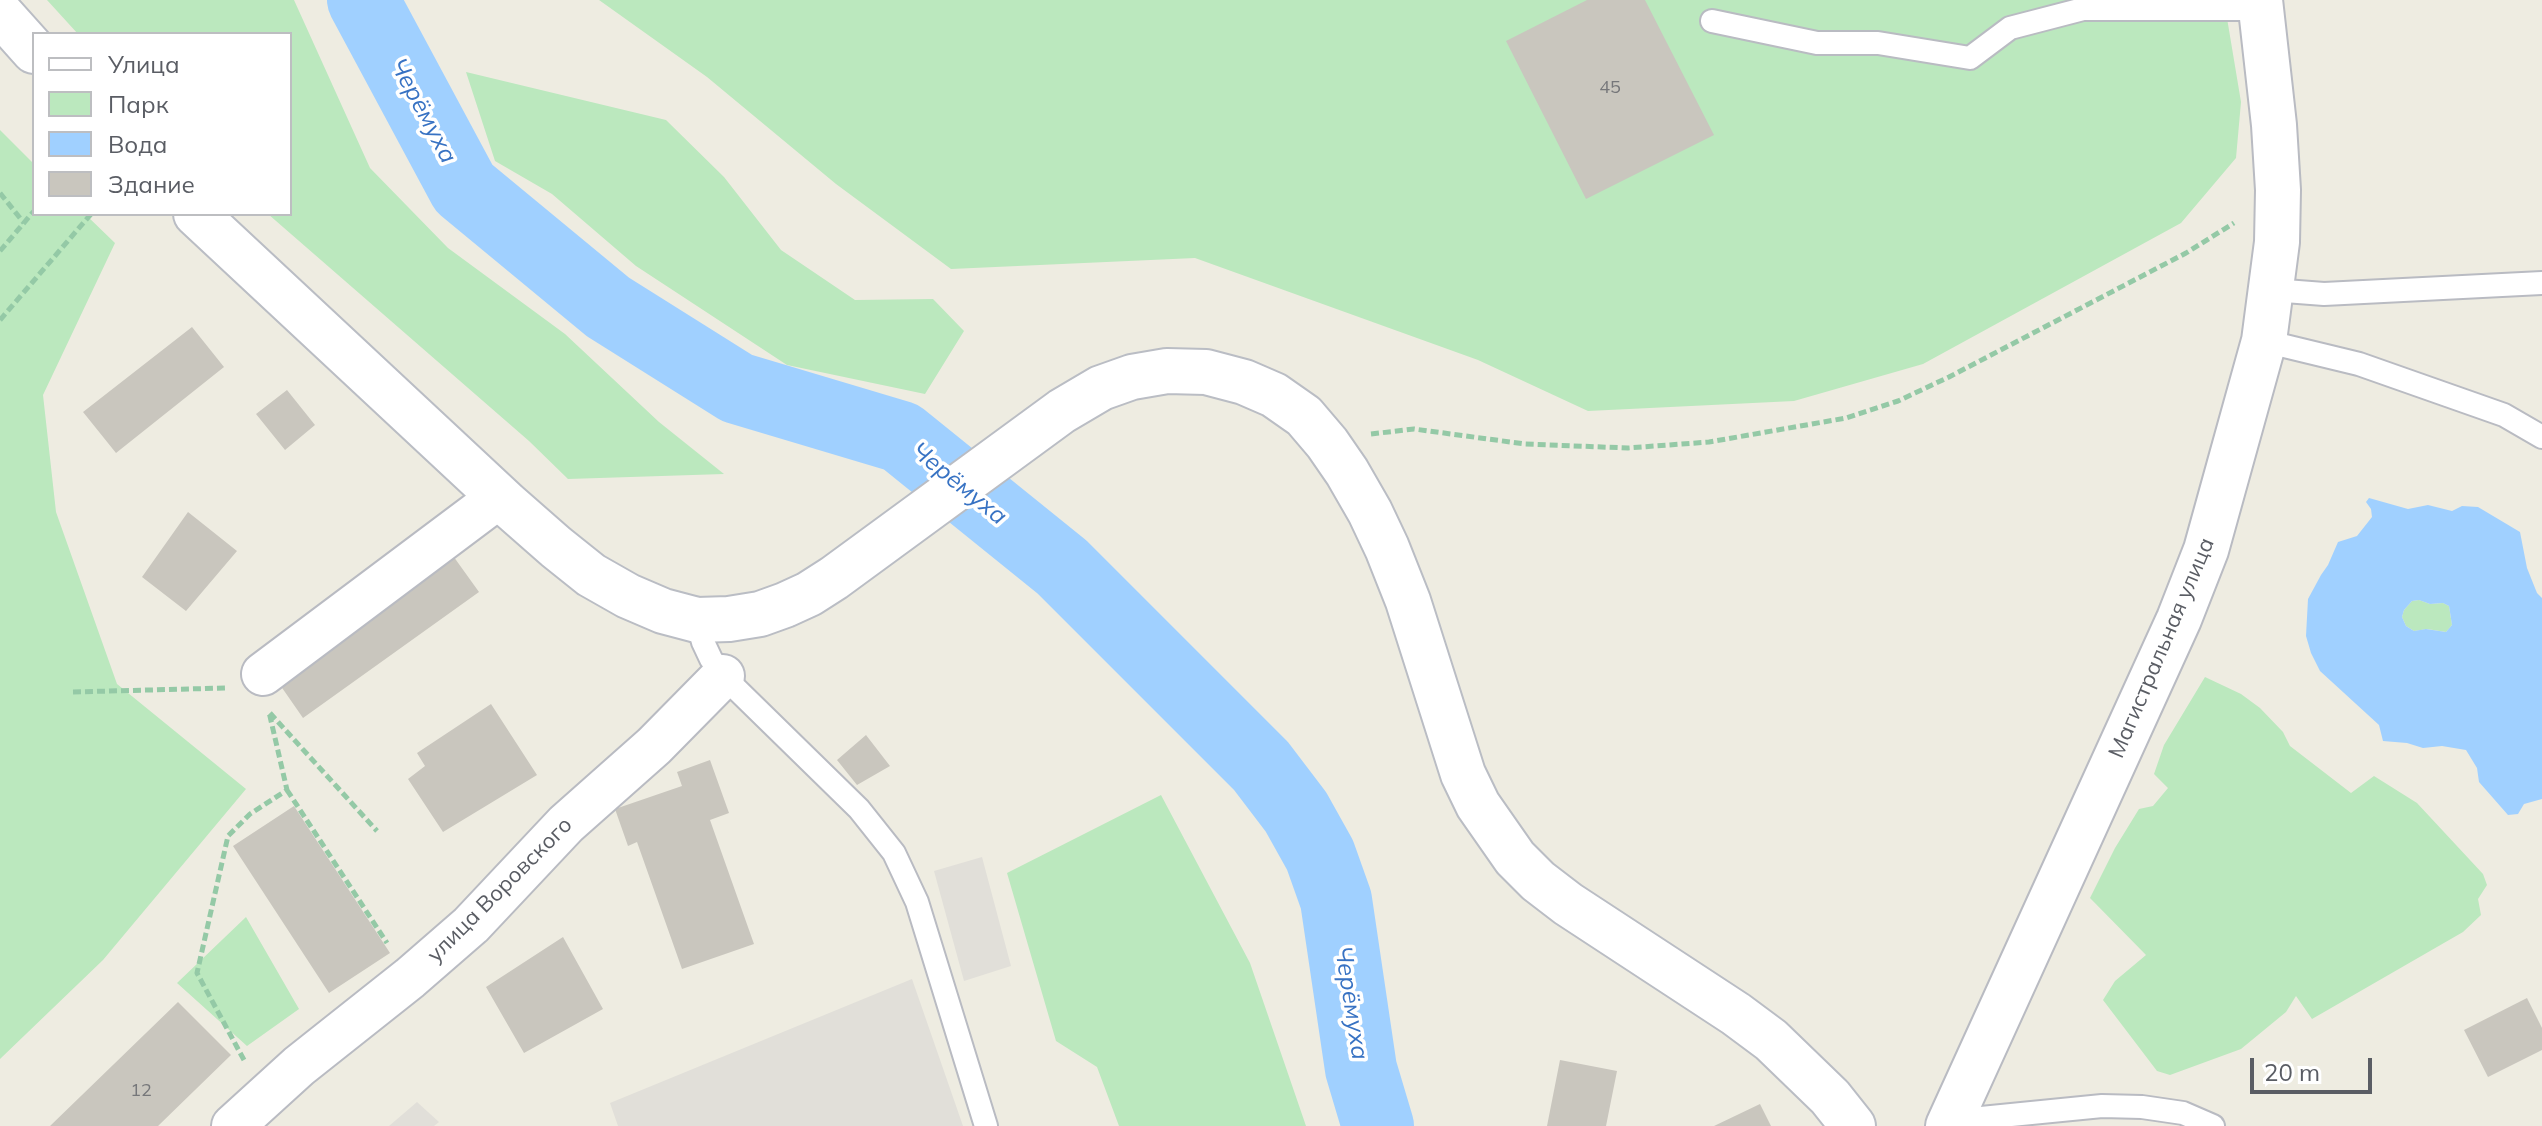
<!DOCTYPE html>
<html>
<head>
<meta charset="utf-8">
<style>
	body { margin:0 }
	#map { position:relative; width:2542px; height:1126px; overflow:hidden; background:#eeece1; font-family:Mulish,sans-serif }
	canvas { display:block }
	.legend { position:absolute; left:32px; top:32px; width:260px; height:184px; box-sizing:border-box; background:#fff; border:2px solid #bdbec1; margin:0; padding:10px 14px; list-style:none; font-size:24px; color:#5a5d64 }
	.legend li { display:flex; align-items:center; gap:16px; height:40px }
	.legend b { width:40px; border:2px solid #bdbec1 }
	.scale { position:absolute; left:2250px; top:1058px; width:122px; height:36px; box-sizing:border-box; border:4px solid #5a5d64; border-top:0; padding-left:10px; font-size:24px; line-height:28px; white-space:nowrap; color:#5a5d64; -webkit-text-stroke:6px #fff; paint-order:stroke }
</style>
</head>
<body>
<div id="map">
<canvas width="2542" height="1126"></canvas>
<ul class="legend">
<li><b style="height:10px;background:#fff"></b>Улица</li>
<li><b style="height:22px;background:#bbe8be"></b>Парк</li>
<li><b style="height:22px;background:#a0d0ff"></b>Вода</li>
<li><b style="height:22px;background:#c9c6be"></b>Здание</li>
</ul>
<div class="scale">20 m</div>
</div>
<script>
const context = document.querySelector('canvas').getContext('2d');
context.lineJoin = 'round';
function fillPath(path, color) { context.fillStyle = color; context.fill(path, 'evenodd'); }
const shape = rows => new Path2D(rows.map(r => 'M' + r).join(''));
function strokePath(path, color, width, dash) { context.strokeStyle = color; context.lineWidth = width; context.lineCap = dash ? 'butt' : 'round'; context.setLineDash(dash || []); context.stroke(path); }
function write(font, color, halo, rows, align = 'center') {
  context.font = font + ' Mulish,sans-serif'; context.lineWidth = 7; context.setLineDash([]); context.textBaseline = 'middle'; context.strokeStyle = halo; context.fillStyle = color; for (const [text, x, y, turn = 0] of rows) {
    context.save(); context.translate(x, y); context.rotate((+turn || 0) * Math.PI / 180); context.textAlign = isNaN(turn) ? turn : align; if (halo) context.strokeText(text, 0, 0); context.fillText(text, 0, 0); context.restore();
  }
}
fillPath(shape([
	[982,857,1011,966,964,981,934,871],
	[912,979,963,1126,618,1126,610,1103],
	[417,1102,439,1122,434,1126,389,1126]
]), '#e1dfd9');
fillPath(shape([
	[47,0,294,0,370,168,448,248,565,334,659,422,724,474,568,479,529,441,268,214,290,214,290,34,78,34],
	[599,0,2224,0,2241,102,2236,158,2181,223,1923,364,1794,401,1588,411,1478,360,1195,258,951,269,836,184,707,77],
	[466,72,666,120,724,177,781,250,855,300,933,299,964,331,925,394,787,365,636,266,552,194,495,161],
	[0,130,34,164,34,214,85,214,115,243,43,395,56,512,117,684,246,789,103,960,0,1059],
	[2419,600,2430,604,2443,603,2449,606,2452,625,2446,632,2427,629,2414,631,2406,626,2402,617,2404,610,2412,601],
	[2205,677,2241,694,2260,708,2283,732,2290,746,2351,793,2374,776,2417,803,2483,874,2487,885,2478,899,2481,915,2463,932,2312,1019,2296,996,2286,1012,2241,1049,2170,1075,2157,1071,2103,1000,2115,981,2146,955,2090,898,2115,848,2139,809,2153,806,2168,788,2154,774,2164,745],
	[1161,795,1250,963,1306,1126,1119,1126,1097,1067,1056,1041,1007,873],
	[246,917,299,1009,247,1046,177,983]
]), '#bbe8be');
fillPath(shape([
	[2369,498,2408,509,2428,505,2452,511,2462,506,2478,507,2520,532,2527,568,2537,593,2542,598,2542,799,2524,804,2518,814,2508,815,2479,782,2477,768,2466,750,2442,746,2423,748,2407,743,2383,741,2379,725,2320,671,2311,653,2306,636,2308,599,2321,575,2328,565,2338,542,2357,536,2372,517,2371,509,2366,502],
	[2419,600,2430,604,2443,603,2449,606,2452,625,2446,632,2426,629,2414,631,2406,626,2402,617,2404,610,2412,601]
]), '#a0d0ff');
strokePath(shape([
	[363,0,464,188,608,307,737,388,901,437,1062,567,1261,766,1296,812,1320,855,1336,900,1361,1069,1378,1126]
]), '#a0d0ff', 72);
fillPath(shape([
	[1587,0,1645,0,1714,135,1586,199,1506,41],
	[192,327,224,367,116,453,83,412],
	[287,390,315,425,285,450,256,414],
	[188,512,237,551,186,611,142,577],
	[451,553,479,592,303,718,278,682],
	[491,704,537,775,443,832,408,779,425,766,417,753],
	[866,735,890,766,857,785,837,760],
	[710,760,729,813,710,820,754,944,682,969,637,842,628,846,615,809,682,786,677,772],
	[294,806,390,953,329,993,233,846],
	[563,937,603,1009,524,1053,486,987],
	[2527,998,2542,1028,2542,1050,2488,1077,2464,1030],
	[178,1002,231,1055,158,1126,50,1126],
	[1560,1060,1617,1071,1606,1126,1547,1126],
	[1760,1104,1771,1126,1714,1126]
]), '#c9c6be');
const service = shape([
	[1712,21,1817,43,1878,43,1970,58,2010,28,2083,9,2261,9],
	[2272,290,2324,294,2542,283],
	[2264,341,2359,364,2504,415,2542,437],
	[697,620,703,642,711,659,723,676,859,809,894,853,917,902,986,1126],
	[1951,1121,2102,1106,2142,1107,2183,1113,2213,1126]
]);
const minor = shape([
	[263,674,499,497],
	[233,1126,299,1066,410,978,471,925,566,824,654,746,723,676]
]);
const tertiary = shape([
	[1948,1126,2179,619,2206,550,2229,467,2264,341,2277,242,2278,190,2274,125,2260,0]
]);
const secondary = shape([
	[0,13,34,51],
	[196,214,507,504,556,547,591,575,628,596,663,611,697,620,729,619,760,614,785,605,809,594,834,578,1062,411,1101,388,1132,377,1167,371,1206,372,1244,382,1274,395,1304,416,1327,443,1347,472,1370,512,1387,548,1408,601,1463,774,1478,805,1515,858,1538,881,1568,904,1736,1014,1771,1040,1830,1097,1853,1126]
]);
strokePath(service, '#b9bbc2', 26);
strokePath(minor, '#b9bbc2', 46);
strokePath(tertiary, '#b9bbc2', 48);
strokePath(secondary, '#babdc4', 48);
strokePath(shape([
	[0,193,24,223],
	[0,251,34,211],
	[0,320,91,214],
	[1371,434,1414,429,1525,444,1628,448,1709,442,1846,418,1898,401,1949,377,2186,253,2234,223],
	[73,692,225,688],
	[287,790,387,943],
	[244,1060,197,973,228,836,250,814,287,790,269,712,377,831]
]), '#94c9a6', 5, [8, 4]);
strokePath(service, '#fff', 22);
strokePath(minor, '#fff', 42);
strokePath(tertiary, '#fff', 44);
strokePath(secondary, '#fff', 44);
write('18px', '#76777a', null, [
	["45",1610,88],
	["12",141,1091]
]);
write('22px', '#5a5d64', '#fff', [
	["Магистральная улица",2162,648,-67],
	["улица Воровского",500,890,-45]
]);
write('italic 24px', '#3772c3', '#fff', [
	["Черёмуха",423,111,62],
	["Черёмуха",959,484,39],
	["Черёмуха",1351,1003,81]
]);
</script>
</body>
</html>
